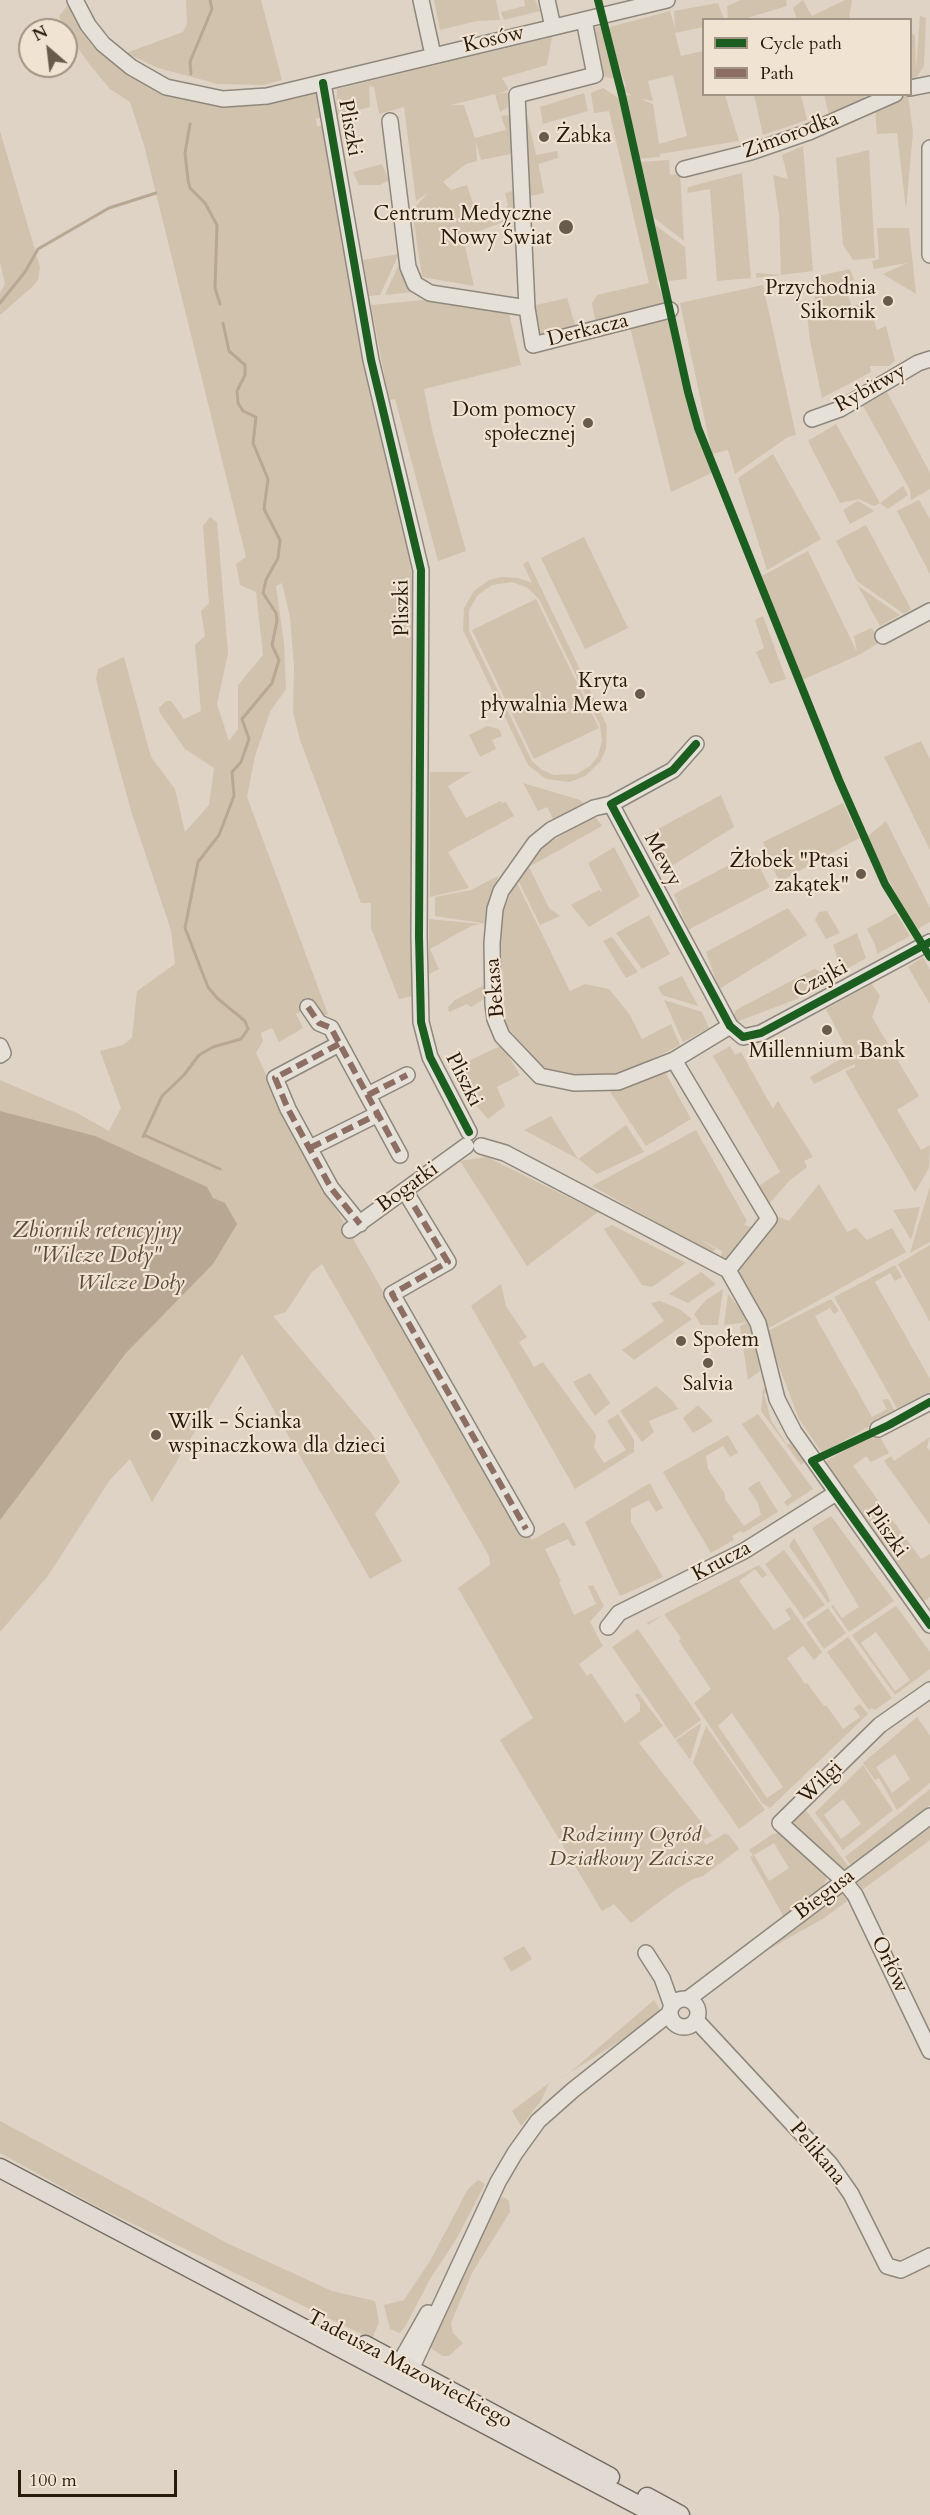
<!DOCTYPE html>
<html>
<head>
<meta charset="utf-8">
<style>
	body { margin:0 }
	#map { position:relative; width:930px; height:2515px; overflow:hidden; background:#ded3c4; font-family:Cardo,serif }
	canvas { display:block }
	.legend { position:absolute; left:702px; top:18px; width:210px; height:78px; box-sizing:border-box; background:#f0e3d2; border:2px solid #a09383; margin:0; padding:8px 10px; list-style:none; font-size:18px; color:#281b0c }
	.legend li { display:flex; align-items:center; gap:12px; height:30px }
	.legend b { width:30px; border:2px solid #a09383 }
	.north { position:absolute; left:18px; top:18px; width:60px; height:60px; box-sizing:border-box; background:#f0e3d2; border:2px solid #a09383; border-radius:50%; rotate:332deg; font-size:16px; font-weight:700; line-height:24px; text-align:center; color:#281b0c }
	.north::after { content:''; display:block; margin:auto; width:21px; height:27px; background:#685b4c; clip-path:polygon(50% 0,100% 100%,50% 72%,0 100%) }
	.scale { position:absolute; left:18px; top:2470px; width:159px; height:27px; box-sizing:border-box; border:3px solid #281b0c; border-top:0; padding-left:8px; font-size:18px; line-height:21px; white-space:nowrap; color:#281b0c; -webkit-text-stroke:4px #f0e3d2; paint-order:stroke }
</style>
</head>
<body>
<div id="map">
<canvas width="930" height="2515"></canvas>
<ul class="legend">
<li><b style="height:8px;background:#1b5e20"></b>Cycle path</li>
<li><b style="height:8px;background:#8d6e63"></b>Path</li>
</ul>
<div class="north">N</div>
<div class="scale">100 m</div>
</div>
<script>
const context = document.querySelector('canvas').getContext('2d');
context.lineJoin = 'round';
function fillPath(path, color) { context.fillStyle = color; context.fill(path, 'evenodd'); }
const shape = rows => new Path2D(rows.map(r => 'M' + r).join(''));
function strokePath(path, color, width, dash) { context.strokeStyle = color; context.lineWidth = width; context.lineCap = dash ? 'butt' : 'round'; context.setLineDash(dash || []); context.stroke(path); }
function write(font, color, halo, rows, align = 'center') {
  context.font = font + ' Cardo,serif'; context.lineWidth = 4.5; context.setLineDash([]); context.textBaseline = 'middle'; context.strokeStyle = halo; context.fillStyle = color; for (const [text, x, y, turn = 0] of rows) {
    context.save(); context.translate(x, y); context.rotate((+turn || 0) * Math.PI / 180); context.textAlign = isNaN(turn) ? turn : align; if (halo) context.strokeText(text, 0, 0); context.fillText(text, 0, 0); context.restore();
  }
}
fillPath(shape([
	[186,0,261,0,282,80,264,85,218,84,158,68,126,53,183,32,187,24],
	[434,0,496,0,500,20,477,21,440,30],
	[524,0,535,0,540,11,504,20,501,12,525,6],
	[741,0,786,0,787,6,744,19,728,19,727,6],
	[803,0,812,16,845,0,852,0,849,19,797,19,793,8],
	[718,3,724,19,704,20,703,27,675,33,681,56,703,51,704,94,725,95,739,141,660,154,660,157,636,159,663,278,657,281,667,309,595,320,592,303,597,295,649,283,609,111,594,113,591,93,603,88,623,101,633,143,626,95,632,96,620,88,626,86,606,28,670,11,675,28,674,11],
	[673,75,687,136,659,144,653,104,641,99,653,101,648,81],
	[69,4,131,67,204,97,323,83,329,116,316,119,317,126,323,125,358,330,415,576,412,996,399,999,371,928,371,903,361,903,300,740,293,712,294,666,290,617,282,583,276,586,284,643,286,689,270,712,255,756,247,797,328,1014,321,1018,313,1005,296,1014,303,1028,279,1042,272,1028,261,1033,263,1041,256,1053,295,1137,522,1535,528,1532,532,1540,564,1522,570,1532,576,1545,572,1546,568,1539,545,1549,561,1581,559,1582,574,1615,596,1604,588,1586,593,1585,604,1606,590,1622,603,1646,579,1664,587,1676,591,1673,625,1723,640,1711,640,1703,635,1695,638,1693,663,1726,639,1743,712,1836,703,1840,706,1845,724,1834,729,1835,739,1849,703,1876,693,1879,675,1890,631,1923,614,1904,602,1911,500,1740,533,1718,458,1588,490,1565,489,1556,322,1264,312,1272,286,1312,273,1316,373,1435,400,1482,375,1514,402,1561,370,1579,242,1354,152,1502,130,1459,110,1480,47,1577,0,1632,0,1080,79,1114,109,1131,121,1108,100,1051,123,1045,132,1038,137,991,175,964,171,930,132,814,111,738,96,679,98,669,124,657,151,757,175,789,185,832,209,805,214,768,185,749,160,713,159,708,166,701,171,701,184,719,201,711,195,645,205,636,201,611,209,603,203,526,210,517,217,522,228,653,217,704,229,741,238,729,238,685,263,655,256,592,240,585,236,564,246,557,144,145,130,102,110,89,90,65,64,28,59,16],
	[920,16,926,18,924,66,916,78,911,80,911,32,915,36,916,70],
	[603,26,617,79,595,75,587,29],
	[552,37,547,65,502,78,509,90,497,94,509,92,507,108,500,112,495,94,451,105,464,105,475,138,506,130,501,116,510,115,511,154,481,160,476,142,477,161,466,164,443,182,451,190,467,185,478,219,503,213,508,205,505,193,513,191,514,218,463,237,474,286,422,277,412,210,428,193,416,201,404,107,379,114,374,87,369,86,370,107,336,115,337,89],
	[584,93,588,111,543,124,540,107],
	[754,95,801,95,807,120,763,135],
	[824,95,864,95,865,98,829,115],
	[908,95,913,132,906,209,897,133,877,134,875,107],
	[524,102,536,155,557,151,558,158,539,164,538,162,544,193,530,196,524,160],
	[0,131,40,267,38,280,32,287,0,315,0,293,5,284,0,262],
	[803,146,813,271,781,275,756,278,756,273,781,275,779,215,773,175,788,179,782,155],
	[869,150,875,258,853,260,843,245,836,158],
	[669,160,670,175,680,174,684,241,653,217,641,162],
	[382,164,389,180,380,185,359,185,353,172],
	[742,173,751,278,717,281,710,189,687,193,688,187],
	[655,225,685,247,687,279,668,281],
	[877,228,909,228,916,294,883,274,907,263,874,269,872,261,879,259],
	[399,254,380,295,369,296,363,260],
	[400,262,412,292,385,295],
	[850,269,854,280,844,283,852,307,867,299,877,330,886,326,895,361,889,366,870,366,871,372,822,398,810,341,806,304,815,301,813,277],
	[763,285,796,435,788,437,735,474,728,450,712,454,680,303],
	[567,298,578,334,533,340,532,306],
	[424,300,508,310,521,365,424,389,433,434,466,551,438,561,395,399,389,400,371,305],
	[671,314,691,407,716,471,671,492,630,327],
	[887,392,930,473,930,489,911,500,910,490,863,406],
	[836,424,880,503,903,486,908,495,888,509,880,503,874,506,859,499,840,503,808,441],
	[773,454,821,539,767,570,738,478],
	[919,500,930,519,930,574,897,511],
	[858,501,874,511,850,524,843,510],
	[866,525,911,609,904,614,857,581,836,541],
	[584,537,628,628,585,649,541,558],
	[808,551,857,652,854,636,871,628,883,640,859,655,802,680,762,576],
	[528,561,607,726,606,749,600,762,585,776,569,782,546,779,528,765,463,630,464,608,474,591,489,580,501,577,518,578,532,583,523,564],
	[512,582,528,588,539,599,600,725,602,741,598,756,590,766,577,774,554,775,542,770,532,761,469,631,469,610,478,595,492,585],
	[858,586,900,615,880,626],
	[536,599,599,728,534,759,472,630],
	[763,616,786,679,770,684,756,652,764,648,755,620],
	[487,726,499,729,502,736,492,740,496,749,480,757,469,735],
	[921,741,930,759,930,850,884,757],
	[430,772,471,772,448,786,466,818,500,801,502,803,506,802,514,816,448,852,469,888,430,897],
	[523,783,580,800,587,806,554,821,547,807,538,811],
	[721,795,734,827,662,872,643,837],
	[843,803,859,838,779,882,763,842],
	[594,815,602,826,529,867,549,908,560,916,540,925,518,880,541,848],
	[886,821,930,908,930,922,916,930,866,838],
	[614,847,640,896,589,927,571,905,599,890,603,893,588,863],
	[752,853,770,887,688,930,674,894],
	[498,876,487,924,435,916,435,897,471,890],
	[516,881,570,991,585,984,609,989,630,1015,642,1039,671,1024,680,1045,640,1065,614,1075,577,1077,540,1066,505,1024,500,918],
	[788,908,807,935,719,989,706,952],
	[827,911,840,933,826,939,815,920,819,912],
	[896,913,910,936,877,954,875,944,867,929],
	[649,915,670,954,642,969,616,933],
	[429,919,481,924,471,926,430,949,439,969,429,974],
	[857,933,866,958,842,972,833,945],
	[612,937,638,972,626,978,603,941],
	[923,957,930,970,930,1004,908,967],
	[814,969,828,974,797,999,736,1022,734,1014,736,1010],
	[682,976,698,1006,662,995,658,987],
	[486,984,484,999,471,1007,467,1004,449,1012,448,1007,455,1000],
	[872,984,880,996,872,1017,919,1096,897,1110,921,1150,930,1145,929,1168,915,1192,845,1071,855,1067,855,1064,814,1084,810,1077,849,1054,826,1009],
	[664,1000,702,1012,709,1028,683,1042],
	[502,1045,520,1075,497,1087,505,1106,488,1119,465,1093,452,1069],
	[730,1046,735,1055,741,1052,773,1109,778,1101,813,1157,804,1161,807,1167,790,1180,768,1205,757,1187,780,1172,713,1056],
	[663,1068,691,1119,646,1146,610,1092],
	[551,1116,578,1159,626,1125,644,1152,597,1174,580,1160,524,1130],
	[696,1130,747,1221,744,1225,761,1229,731,1266,721,1258,722,1251,698,1238,716,1249,711,1253,592,1186],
	[487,1157,598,1212,527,1266,460,1161],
	[819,1184,847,1232,856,1228,867,1240,892,1228,906,1252,767,1329,735,1271,779,1217,789,1221],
	[930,1186,930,1242,910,1253],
	[920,1207,911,1240,893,1210],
	[612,1225,686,1263,652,1287,642,1285,604,1229],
	[930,1245,930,1322,898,1264],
	[895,1265,902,1277,895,1281,890,1273,875,1282,930,1379,930,1392,898,1410,834,1297],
	[701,1272,716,1284,688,1303,669,1294],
	[501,1284,506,1306,527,1337,519,1342,534,1367,543,1362,596,1435,594,1448,604,1463,626,1450,607,1421,618,1414,634,1440,634,1452,575,1489,471,1306],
	[723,1289,718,1325,701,1325,694,1314,706,1300],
	[728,1294,751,1322,760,1371,748,1380,740,1326,748,1322,724,1325],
	[831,1299,839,1311,834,1314,830,1308,815,1316,872,1417,887,1409,882,1400,886,1399,889,1400,895,1412,822,1453,799,1419,766,1332],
	[660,1301,679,1309,692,1319,634,1360,622,1350,664,1321,651,1303],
	[590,1373,610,1403,595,1416,573,1382],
	[656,1386,673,1401,678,1409,649,1421,654,1432,642,1442,620,1411],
	[767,1386,770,1391,764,1394,771,1420,787,1445,793,1441,806,1461,801,1465,761,1411,763,1389],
	[698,1405,713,1421,693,1433,683,1418],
	[758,1414,813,1489,787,1506,784,1502,792,1496,742,1424],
	[877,1432,889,1453,871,1462,866,1456,853,1466,921,1559,930,1554,930,1597,923,1602,823,1463],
	[728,1435,738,1453,730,1457,723,1446,706,1456,708,1469,725,1494,725,1499,744,1526,761,1515,758,1503,748,1488,759,1481,778,1512,743,1533,741,1531,732,1536,734,1540,711,1553,663,1472],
	[930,1437,927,1447,930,1451,930,1525,884,1461,891,1456,894,1461],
	[650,1483,663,1508,656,1512,649,1500,631,1509,631,1522,663,1577,620,1596,585,1522],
	[831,1516,894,1601,849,1632,831,1606,833,1605,842,1618,859,1607,812,1528],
	[794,1538,826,1591,830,1601,828,1603,789,1546],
	[784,1550,825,1605,804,1619,765,1564],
	[759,1565,767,1575,762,1578,755,1569,739,1581,774,1630,791,1619,785,1610,790,1607,822,1652,814,1660,803,1646,787,1658,805,1684,807,1683,824,1706,826,1705,843,1729,860,1717,854,1708,860,1704,868,1714,770,1808,762,1803,694,1703,711,1689,679,1641,681,1638,664,1614,648,1625,647,1623],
	[732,1713,783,1787,767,1798,718,1726],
	[896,1606,930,1652,930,1669,895,1695,852,1635],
	[876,1632,910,1680,895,1691,861,1643],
	[828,1608,846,1633,824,1649,806,1623],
	[638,1629,701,1720,675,1739,612,1647],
	[848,1637,892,1698,875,1710,872,1708,869,1710,827,1652],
	[917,1717,930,1736,930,1783,897,1810,879,1778,875,1780,863,1763],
	[895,1754,910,1779,892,1793,876,1767],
	[701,1723,701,1724,690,1760,676,1740],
	[706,1726,765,1810,739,1829,693,1763],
	[863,1765,893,1810,843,1850,815,1813],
	[843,1799,861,1824,841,1839,824,1815],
	[930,1789,930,1805,851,1865,845,1857],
	[804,1808,849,1867,846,1869,839,1867,791,1825,791,1821],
	[930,1816,930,1840,824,1918,762,1953,756,1947],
	[781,1832,828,1875,823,1887,784,1917,750,1857,753,1855,749,1850,771,1835],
	[774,1843,789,1868,769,1881,754,1855],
	[524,1946,532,1959,511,1972,503,1958],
	[654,2000,663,2014,561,2078,568,2074],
	[549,2083,541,2101,521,2126,512,2111],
	[0,2121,227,2243,332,2291,375,2301,379,2323,372,2339,98,2207,0,2153],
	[478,2180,485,2184,457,2238,430,2279,406,2325,400,2333,390,2329,384,2305,404,2300,430,2261,468,2189],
	[503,2197,509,2201,510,2212,472,2273,451,2323,453,2333,463,2343,449,2356,443,2356,429,2347,458,2278,498,2201]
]), '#d1c2ae');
fillPath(shape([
	[0,1111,95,1136,207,1187,213,1198,225,1203,237,1224,213,1264,126,1353,0,1520]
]), '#b8a893');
strokePath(shape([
	[191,74,190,62,212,9,210,0],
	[190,124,185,153,188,180,190,188,205,203,217,225,215,288,220,304],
	[0,303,25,272,38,249,109,208,156,193],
	[144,1135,220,1169],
	[143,1137,162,1096,184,1075,199,1055,213,1047,241,1039,248,1029,245,1021,217,998,208,987,185,928,198,862,219,835,234,796,232,772,241,762,249,739,242,719,272,683,279,660,272,645,277,621,276,613,263,593,266,580,278,558,280,540,264,509,268,479,253,443,256,417,243,411,238,403,237,391,245,375,245,365,229,351,223,323]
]), '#b8a893', 3);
const minor = shape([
	[75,0,88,25,103,44,131,67,166,87,223,99,267,96,667,0],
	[421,0,433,55],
	[547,0,553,27],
	[584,20,595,75,517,95,527,308,533,345,670,310],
	[323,83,371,360,421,570,419,936,421,1022,430,1057,469,1132],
	[910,88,930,84],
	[390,121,408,267,415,284,430,293,527,308],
	[930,148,930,255],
	[684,169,751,152,809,132,895,94],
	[812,419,840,409,918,363,930,359],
	[883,636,930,611],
	[696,744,673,770,611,804,730,1026,743,1037,761,1033,930,942],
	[611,804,594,808,551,830,535,843,501,891,495,909,492,943,493,1004,495,1019,502,1036,540,1076,574,1083,618,1082,674,1060,730,1026],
	[308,1007,319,1023,331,1028,400,1155],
	[339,1044,275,1078,288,1109,331,1188,360,1224],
	[0,1046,3,1053,0,1055],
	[674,1060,769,1219,728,1270],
	[368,1095,407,1075],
	[481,1146,505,1153,728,1270,758,1323,777,1399,794,1432,930,1625],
	[310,1148,378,1114],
	[405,1191,448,1262,392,1294,526,1529],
	[350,1230,466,1146],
	[878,1429,930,1402],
	[608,1627,619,1613,744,1551,836,1493],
	[930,1690,880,1725,780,1823,844,1881,855,1895,930,2051],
	[646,1953,662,1978,672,2006],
	[688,1999,930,1816],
	'670 2013a14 14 0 1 1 28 0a14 14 0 1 1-28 0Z',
	[696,2020,830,2164,851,2194,887,2266,901,2270,930,2256],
	[394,2373,428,2313],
	[406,2380,498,2182,515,2153,538,2121,573,2090,670,2013]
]);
const major = shape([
	[0,2168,657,2515],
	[365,2345,610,2477],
	[647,2497,680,2515]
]);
strokePath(minor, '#8e877c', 18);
strokePath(major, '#756d64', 21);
strokePath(minor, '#e5e0d8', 15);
strokePath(major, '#e1dad2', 18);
strokePath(shape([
	[308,1007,319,1023,331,1028,400,1155],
	[339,1044,275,1078,288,1109,331,1188,360,1224],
	[368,1095,407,1075],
	[310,1148,378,1114],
	[405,1191,448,1262,392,1294,526,1529]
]), '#8d6e63', 6, [12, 6]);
strokePath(shape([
	[598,0,622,95,688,392,698,428,839,780,885,884,930,957],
	[323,83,371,360,421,570,419,936,421,1022,430,1057,469,1132],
	[696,744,673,770,611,804,730,1026,743,1037,761,1033,930,942],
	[930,1402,889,1425,812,1461,930,1625]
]), '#1b5e20', 8);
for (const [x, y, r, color] of [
	[544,137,6,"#685b4c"],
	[566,227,8,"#685b4c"],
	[888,301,6,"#685b4c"],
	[588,423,6,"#685b4c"],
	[640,694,6,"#685b4c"],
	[861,874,6,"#685b4c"],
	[827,1030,6,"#685b4c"],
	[681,1341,6,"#685b4c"],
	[708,1363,6,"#685b4c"],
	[156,1435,6,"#685b4c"]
]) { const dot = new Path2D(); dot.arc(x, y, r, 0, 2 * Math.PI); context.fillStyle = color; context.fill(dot); strokePath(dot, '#f0e3d2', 2); }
write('21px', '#281b0c', '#f0e3d2', [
	["Kosów",494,40,-13],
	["Pliszki",349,128,80],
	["Zimorodka",791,136,-20],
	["Derkacza",588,331,-14],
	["Rybitwy",871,389,-29],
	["Pliszki",403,608,-91],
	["Mewy",662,860,62],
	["Czajki",821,980,-28],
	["Bekasa",496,988,-95],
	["Pliszki",463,1080,63],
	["Bogatki",408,1188,-36],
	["Pliszki",886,1532,55],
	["Krucza",722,1562,-28],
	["Wilgi",821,1783,-44],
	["Biegusa",825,1895,-37],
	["Orłów",889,1965,64],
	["Pelikana",817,2154,50],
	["Tadeusza Mazowieckiego",409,2370,28]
]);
write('21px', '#281b0c', '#f0e3d2', [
	["Żabka",556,137,"left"],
	["Centrum Medyczne",552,215],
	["Nowy Świat",552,239],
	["Przychodnia",876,289],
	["Sikornik",876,313],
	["Dom pomocy",576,411],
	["społecznej",576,435],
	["Kryta",628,682],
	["pływalnia Mewa",628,706],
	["Żłobek \"Ptasi",849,862],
	["zakątek\"",849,886],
	["Millennium Bank",827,1052,"center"],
	["Społem",693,1341,"left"],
	["Salvia",708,1385,"center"],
	["Wilk - Ścianka",168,1423,"left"],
	["wspinaczkowa dla dzieci",168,1447,"left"]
], 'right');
write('italic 21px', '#584937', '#f0e3d2', [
	["Wilcze Doły",131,1284],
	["Rodzinny Ogród",631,1836],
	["Działkowy Zacisze",631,1860]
]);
write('italic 22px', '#5b4c3a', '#f0e3d2', [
	["Zbiornik retencyjny",97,1232],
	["\"Wilcze Doły\"",97,1257]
]);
</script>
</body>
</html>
